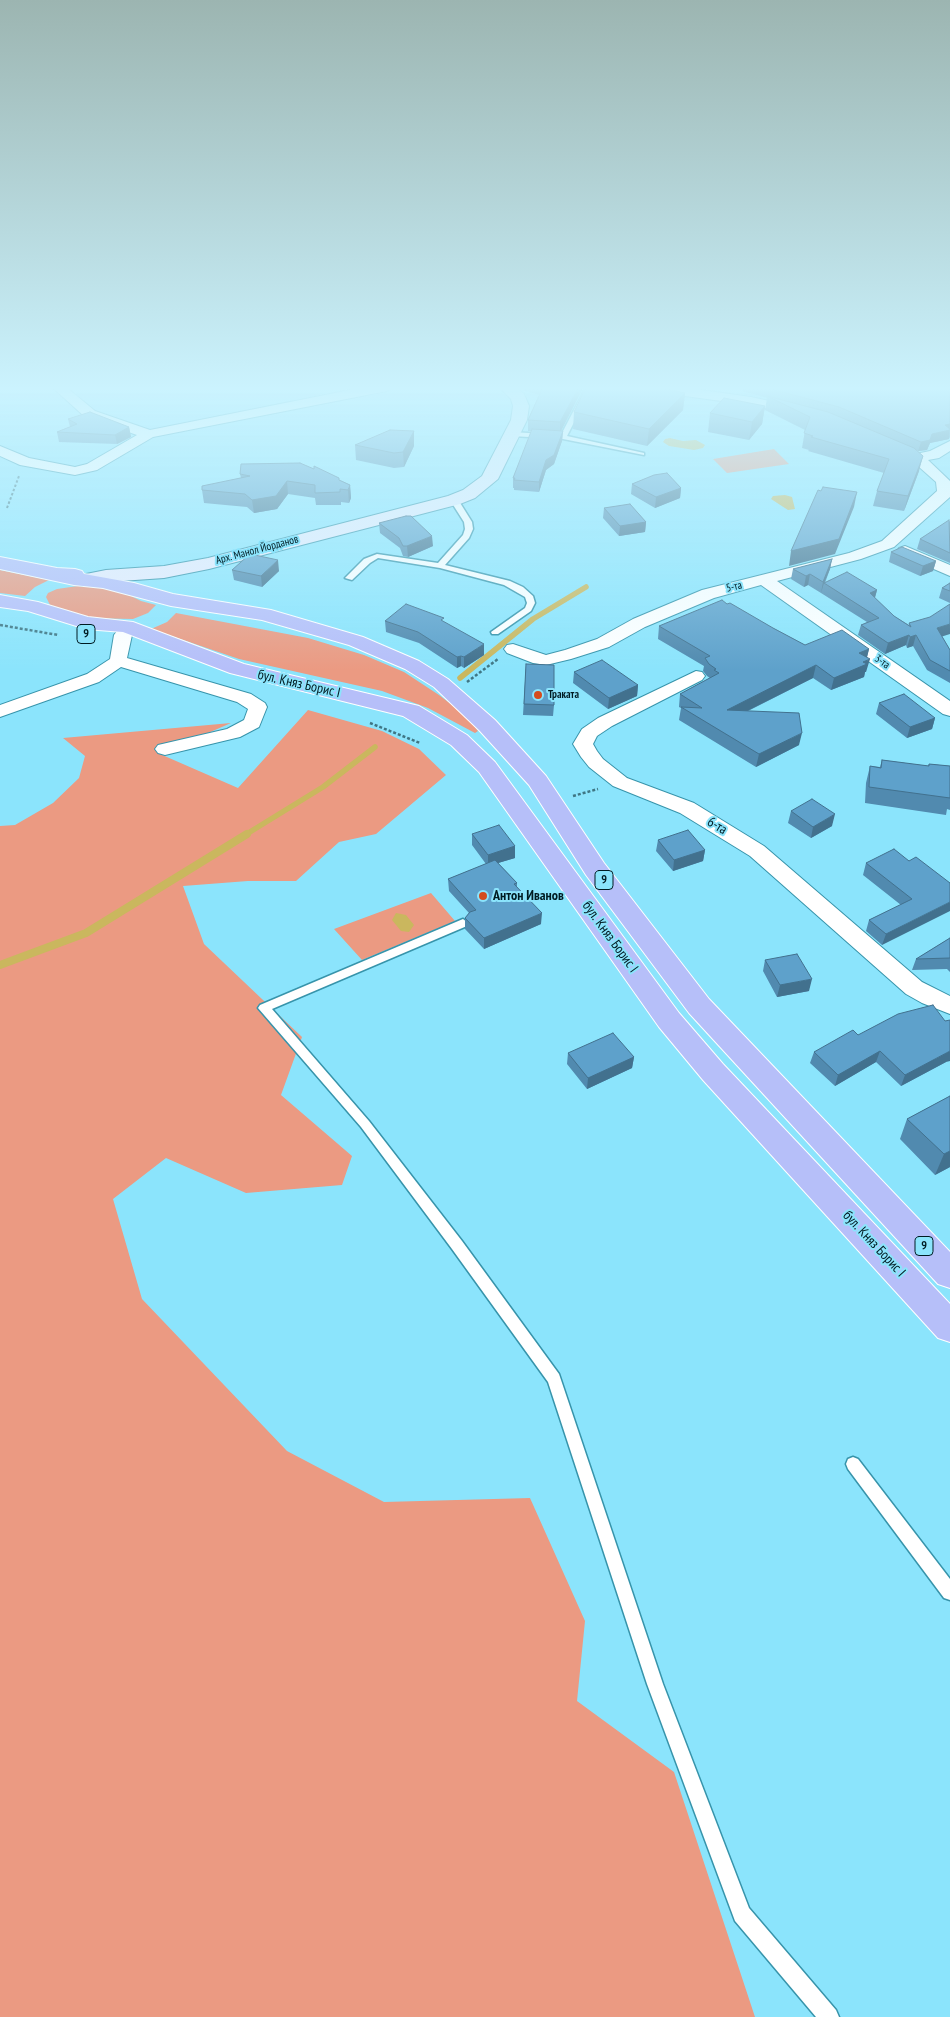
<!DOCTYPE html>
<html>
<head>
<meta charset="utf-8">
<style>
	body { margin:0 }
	canvas { display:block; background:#8be4fc }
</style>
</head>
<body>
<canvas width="950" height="2017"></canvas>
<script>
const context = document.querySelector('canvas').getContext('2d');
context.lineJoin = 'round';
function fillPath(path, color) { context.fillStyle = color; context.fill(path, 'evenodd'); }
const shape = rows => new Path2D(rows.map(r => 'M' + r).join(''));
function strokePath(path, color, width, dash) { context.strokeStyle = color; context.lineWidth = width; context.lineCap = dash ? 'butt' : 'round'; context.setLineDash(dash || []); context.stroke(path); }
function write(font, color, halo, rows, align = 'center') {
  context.font = font + ' "PT Sans Narrow",sans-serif'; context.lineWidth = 4; context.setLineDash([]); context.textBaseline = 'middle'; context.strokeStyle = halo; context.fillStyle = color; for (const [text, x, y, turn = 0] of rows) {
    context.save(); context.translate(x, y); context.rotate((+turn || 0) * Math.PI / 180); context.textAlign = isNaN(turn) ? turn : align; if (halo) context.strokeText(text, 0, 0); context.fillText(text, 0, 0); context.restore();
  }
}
fillPath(shape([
	[774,449,789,464,727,473,713,459],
	[0,570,49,580,35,587,25,596,0,593],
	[85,585,103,586,119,590,141,601,156,605,148,613,133,619,83,618,50,605,46,597,48,593,57,589],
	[176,613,308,638,364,655,404,672,439,695,465,715,478,731,475,733,428,708,382,691,239,659,151,629,167,622],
	[308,710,382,731,419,749,446,775,376,834,339,842,296,881,248,881,183,886,204,944,302,1037,281,1095,352,1156,342,1185,246,1193,166,1158,113,1199,142,1299,287,1451,384,1502,530,1498,585,1621,577,1701,674,1772,755,2017,0,2017,0,826,15,825,53,803,79,778,85,756,63,738,231,723,160,754,238,788],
	[431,893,455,921,362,960,334,929]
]), '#eb9a82');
fillPath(shape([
	[670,438,683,441,696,440,705,445,703,448,694,450,669,446,663,442,665,439],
	[785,495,792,497,795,509,788,510,771,499,773,496],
	[396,913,406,915,414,925,409,932,401,931,392,920]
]), '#cab75e');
strokePath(shape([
	[460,678,533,619,586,587],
	[245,835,323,787,375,747]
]), '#cab75e', 5.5);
strokePath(shape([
	[0,965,86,933,247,834]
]), '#cab75e', 8);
const lane = shape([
	[586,387,592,387,567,436,644,453,644,455,563,439,512,436,509,434,512,432,561,435,586,387],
	[451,498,457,498,472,522,473,529,469,538,445,565,510,581,523,587,533,596,535,603,531,611,498,634,492,634,491,632,525,608,527,603,525,597,504,585,440,568,378,558,370,563,352,580,345,578,364,559,377,554,438,563,463,535,465,529,464,522,450,500,451,498],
	[463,919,468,923,467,926,272,1009,369,1121,462,1241,559,1374,663,1684,749,1908,836,2010,839,2017,816,2017,735,1921,647,1684,548,1382,452,1249,361,1127,258,1008,260,1005,463,919],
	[853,1457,858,1459,950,1579,950,1600,944,1598,848,1469,846,1464,848,1459,853,1457]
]);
const street = shape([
	[52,387,66,387,95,411,150,430,365,387,393,387,387,391,153,437,97,470,75,475,20,465,0,456,0,446,29,458,75,467,87,464,137,435,85,417,52,387],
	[642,387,680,387,751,397,802,408,804,411,797,415,751,405,648,391,642,387],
	[950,441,950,451,939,458,928,460,950,481,950,497,894,547,861,559,777,581,950,701,950,716,943,714,761,585,714,598,645,627,609,647,571,659,546,665,533,663,507,653,504,649,507,645,513,644,546,655,565,650,597,639,633,619,702,590,849,553,882,541,937,491,936,482,909,458,911,455,930,451,950,441],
	[905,546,950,565,950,576,899,554,897,551,899,548,905,546],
	[123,630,129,631,132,635,127,658,251,694,265,703,267,707,259,727,240,737,165,755,158,753,155,749,158,745,227,729,244,720,248,709,237,702,121,667,99,682,0,717,0,705,87,674,110,659,114,635,117,631,123,630],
	[696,671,702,672,705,676,702,680,612,726,597,736,593,744,597,751,603,759,627,778,694,803,764,846,922,982,950,996,950,1014,922,1003,906,994,750,856,680,813,613,786,589,767,581,757,573,744,582,729,598,718,696,671]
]);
const secondary = shape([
	[499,387,516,387,524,394,529,406,527,420,498,479,475,498,460,504,209,569,164,578,106,582,83,586,76,584,73,580,76,576,106,570,164,566,208,558,448,496,463,490,482,476,511,420,513,406,511,399,499,387]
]);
const highway = shape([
	[0,557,57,568,75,569,82,571,84,574,134,583,173,594,271,610,363,637,419,661,448,679,495,720,546,776,604,863,709,999,950,1252,950,1288,938,1284,689,1013,586,875,529,785,479,730,434,687,405,669,349,645,262,620,171,606,103,588,74,585,0,569,0,557],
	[0,595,38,602,88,617,133,622,244,664,419,706,467,735,495,762,679,1013,723,1064,950,1304,950,1342,938,1338,703,1080,659,1027,479,772,451,745,403,716,230,673,123,632,86,629,28,611,0,607,0,595]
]);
strokePath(lane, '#3794ab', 3);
strokePath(street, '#3794ab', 2);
strokePath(secondary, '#3794ab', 2);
strokePath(highway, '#fff', 2);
strokePath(shape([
	[7,508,19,476]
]), '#3f7684', 2, [2.5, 2]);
strokePath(shape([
	[0,625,58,635],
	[467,682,498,659],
	[370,723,420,743],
	[573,796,598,789]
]), '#3f7684', 2.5, [3, 2]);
fillPath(lane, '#fff');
fillPath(street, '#fff');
fillPath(secondary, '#e9ecfd');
fillPath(highway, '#b6bff9');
fillPath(shape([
	[523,387,583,387,561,431,563,431,562,441,554,464,546,470,539,492,514,490,514,488,513,488,513,478,532,431,528,431,528,420,539,395,523,390],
	[744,387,950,387,950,437,949,439,930,443,927,450,918,451,916,450,919,471,904,511,873,506,877,491,884,473,808,451,809,450,802,448,805,430,765,410,767,398,743,391],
	[685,393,683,410,647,446,573,429,574,412],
	[765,406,762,424,749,440,708,432,710,413],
	[68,419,129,427,131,437,117,444,59,442,57,432,70,427],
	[414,431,414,446,404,467,394,468,356,460,355,445],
	[240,474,340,480,350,485,351,498,349,503,341,502,341,505,316,505,315,498,288,494,277,509,254,513,247,507,204,503,202,490,241,478],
	[632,484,681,488,680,498,655,508,631,494],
	[604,508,646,522,645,532,619,536,603,518],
	[950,521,950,563,917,549,920,539],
	[379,523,433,546,408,557,403,556,400,548,380,533],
	[891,552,936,561,933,571,920,576,889,562],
	[832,559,830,569,825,583,877,590,875,598,894,616,909,625,909,623,942,636,950,650,950,683,927,670,913,646,907,648,906,645,885,654,858,635,861,625,867,622,821,593,823,587,821,593,808,585,804,587,791,579,793,569],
	[232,570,279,571,262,587,234,580],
	[950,583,950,603,939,598,942,588],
	[385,621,444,622,484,655,464,668,461,666,457,668,419,643,386,632],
	[659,626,773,628,805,645,869,649,867,657,866,672,865,672,864,677,831,690,813,678,748,711,799,745,756,767,679,720,681,708,679,707,680,694,710,678,707,676,703,671,704,666,658,639],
	[526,664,554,705,553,716,523,715],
	[574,672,638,685,637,696,608,709,573,683],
	[879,703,935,718,932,729,907,738,876,714],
	[882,760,928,766,929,764,950,766,950,810,947,809,946,815,865,803,866,783,870,766,880,767],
	[791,811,832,826,811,838,788,823],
	[472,834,515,846,515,858,498,863,517,883,517,887,541,924,484,949,465,929,465,918,469,913,449,891,448,879,486,864,472,845],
	[658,840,705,850,703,861,673,871,656,851],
	[909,861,950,883,882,945,866,931,869,920,901,905,863,875,866,863],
	[950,938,950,972,947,969,912,970,916,959],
	[765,960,809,991,777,997,763,971],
	[858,1035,946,1062,901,1086,876,1062,835,1086,810,1063,814,1052],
	[568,1053,634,1057,632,1068,587,1089,567,1064],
	[950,1096,950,1167,935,1175,900,1139,907,1119]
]), '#518aaf');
fillPath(shape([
	[579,387,583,387,583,388,560,433,560,422],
	[685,393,683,410,647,446,649,429],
	[765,406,762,424,749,440,752,422],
	[950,424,949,439,930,443,927,450,918,451,921,442,945,425],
	[129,427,131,437,117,444,115,435],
	[414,431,414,446,404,467,403,452],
	[563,431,562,441,554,464,546,470,539,492,539,482,546,460],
	[923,456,919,471,904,511,908,496],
	[287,481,288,494,277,509,254,513,252,500],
	[350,485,351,498,349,503,348,490],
	[681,488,680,498,655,508,656,497],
	[857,492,854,507,835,554,789,566,791,551],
	[646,522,645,532,619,536,620,526],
	[432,536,433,546,408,557,407,546],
	[832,559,830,569,824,583,821,593,823,582],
	[278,560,279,571,262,587,261,576],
	[936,561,933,571,920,576,923,566],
	[810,574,808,585,804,587,806,576],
	[877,590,874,600,870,593],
	[950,624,950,634,934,639,937,628],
	[909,635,906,645,885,654,888,643],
	[916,635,913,646,907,648,910,637],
	[484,644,484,655,464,668,464,657],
	[869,649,866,661,870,659,866,672,865,672,864,677,831,690,834,678,859,653],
	[461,656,461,666,457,668,457,657],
	[816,665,813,678,725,722,727,710],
	[638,685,637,696,608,709,609,698],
	[935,718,932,729,907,738,910,727],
	[802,733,799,745,756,767,759,754],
	[835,814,832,826,811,838,813,827],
	[515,846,515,858,488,866,488,855],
	[705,850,703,861,673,871,674,860],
	[950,902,950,911,882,945,886,934],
	[542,913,541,924,484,949,484,938],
	[812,979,809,991,777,997,780,985],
	[880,1051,876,1062,835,1086,838,1075],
	[950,1051,950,1061,946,1062,901,1086,905,1075],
	[634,1057,632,1068,587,1089,588,1078],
	[950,1151,950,1167,935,1175,944,1154]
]), '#42718e');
const building = shape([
	[543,387,579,387,560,422,528,420,543,387],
	[586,387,657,387,685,393,649,429,574,412,586,387],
	[763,387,950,387,950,424,945,425,950,429,950,430,932,434,930,440,921,442,839,407,763,387],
	[767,396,828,412,914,448,923,456,908,496,877,491,889,459,811,437,813,436,804,433,810,417,767,396],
	[724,398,765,406,752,422,710,413,724,398],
	[90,412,129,427,115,435,57,432,77,424,68,419,90,412],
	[532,429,563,431,554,455,546,460,539,482,514,480,515,478,513,478,532,429],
	[390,430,414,431,403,452,394,453,355,445,390,430],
	[300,463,314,469,314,466,339,478,339,480,350,485,348,490,340,489,340,492,315,493,315,485,287,481,276,496,252,500,245,494,202,490,202,486,250,476,240,474,241,464,300,463],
	[667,473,681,488,656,497,632,484,654,475,667,473],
	[823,487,857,492,839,539,791,551,818,490,821,491,823,487],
	[630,504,646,522,620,526,604,508,630,504],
	[406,516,411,516,432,536,407,546,403,546,399,538,379,523,406,516],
	[949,520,950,553,920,539,949,520],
	[902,547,936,561,923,566,891,552,902,547],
	[250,554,278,560,261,576,232,570,250,554],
	[832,559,823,582,810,574,806,576,793,569,832,559],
	[847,572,877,590,870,593,894,616,911,627,909,623,930,617,950,604,950,624,937,628,950,650,950,671,930,660,916,635,910,637,909,635,888,643,861,625,879,618,824,583,847,572],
	[950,583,950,591,942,588,950,583],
	[722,600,727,604,730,603,773,628,805,645,842,630,869,649,859,653,870,659,863,662,867,664,834,678,816,665,727,710,799,713,802,733,759,754,681,707,702,708,680,694,719,673,714,670,716,669,709,664,705,658,710,656,659,626,722,600],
	[406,604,444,618,441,620,484,644,464,657,461,656,457,657,418,632,385,621,406,604],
	[602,660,638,685,609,698,574,672,602,660],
	[526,664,554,665,554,705,524,704,526,664],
	[904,694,935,718,910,727,879,703,904,694],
	[882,760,929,766,929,764,950,766,950,798,869,787,870,766,881,768,882,760],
	[812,799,835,814,813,827,791,811,812,799],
	[499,825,515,846,488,855,472,834,499,825],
	[688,830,705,850,674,860,658,840,688,830],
	[894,849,909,861,916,857,950,883,950,902,886,934,869,920,912,899,866,863,894,849],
	[495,860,517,883,514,884,542,913,484,938,465,918,470,912,476,910,448,879,495,860],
	[950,938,950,958,916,959,950,938],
	[797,954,812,979,780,985,765,960,797,954],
	[933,1005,945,1021,950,1020,950,1051,905,1075,880,1051,838,1075,814,1052,853,1030,858,1035,898,1014,933,1005],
	[613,1033,634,1057,588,1078,568,1053,613,1033],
	[950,1096,950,1151,944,1154,907,1119,950,1096]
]);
fillPath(building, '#5ea1cb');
strokePath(building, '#42718e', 1);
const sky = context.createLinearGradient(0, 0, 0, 670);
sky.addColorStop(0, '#9cb5b1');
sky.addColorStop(0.58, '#cbf3fe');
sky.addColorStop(1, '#cbf3fe00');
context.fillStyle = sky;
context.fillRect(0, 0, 950, 670);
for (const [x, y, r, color] of [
	[538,695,5,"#d44c1e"],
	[483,896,5,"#d44c1e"]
]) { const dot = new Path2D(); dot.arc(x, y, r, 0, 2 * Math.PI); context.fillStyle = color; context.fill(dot); strokePath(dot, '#8be4fc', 2); }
write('11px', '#001b22', '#8be4fc', [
	["Арх. Манол Йорданов",257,550,-15],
	["5-та",734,587,-13],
	["3-та",882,662,35]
]);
write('bold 11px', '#001b22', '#8be4fc', [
	["Траката",548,695]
], 'left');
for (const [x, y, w] of [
	[86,634,18],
	[604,880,18],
	[924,1246,18]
]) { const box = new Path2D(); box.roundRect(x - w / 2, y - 9.5, w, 19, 4); context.fillStyle = '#8be4fc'; context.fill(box); strokePath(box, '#001b22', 1); }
write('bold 12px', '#001b22', null, [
	["9",86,634],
	["9",604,880],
	["9",924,1246]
]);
write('14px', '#001b22', '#8be4fc', [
	["бул. Княз Борис I",299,684,13],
	["6-та",717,826,31],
	["бул. Княз Борис I",610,937,54],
	["бул. Княз Борис I",874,1244,47]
]);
write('bold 14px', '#001b22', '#8be4fc', [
	["Антон Иванов",493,896]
], 'left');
</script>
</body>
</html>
